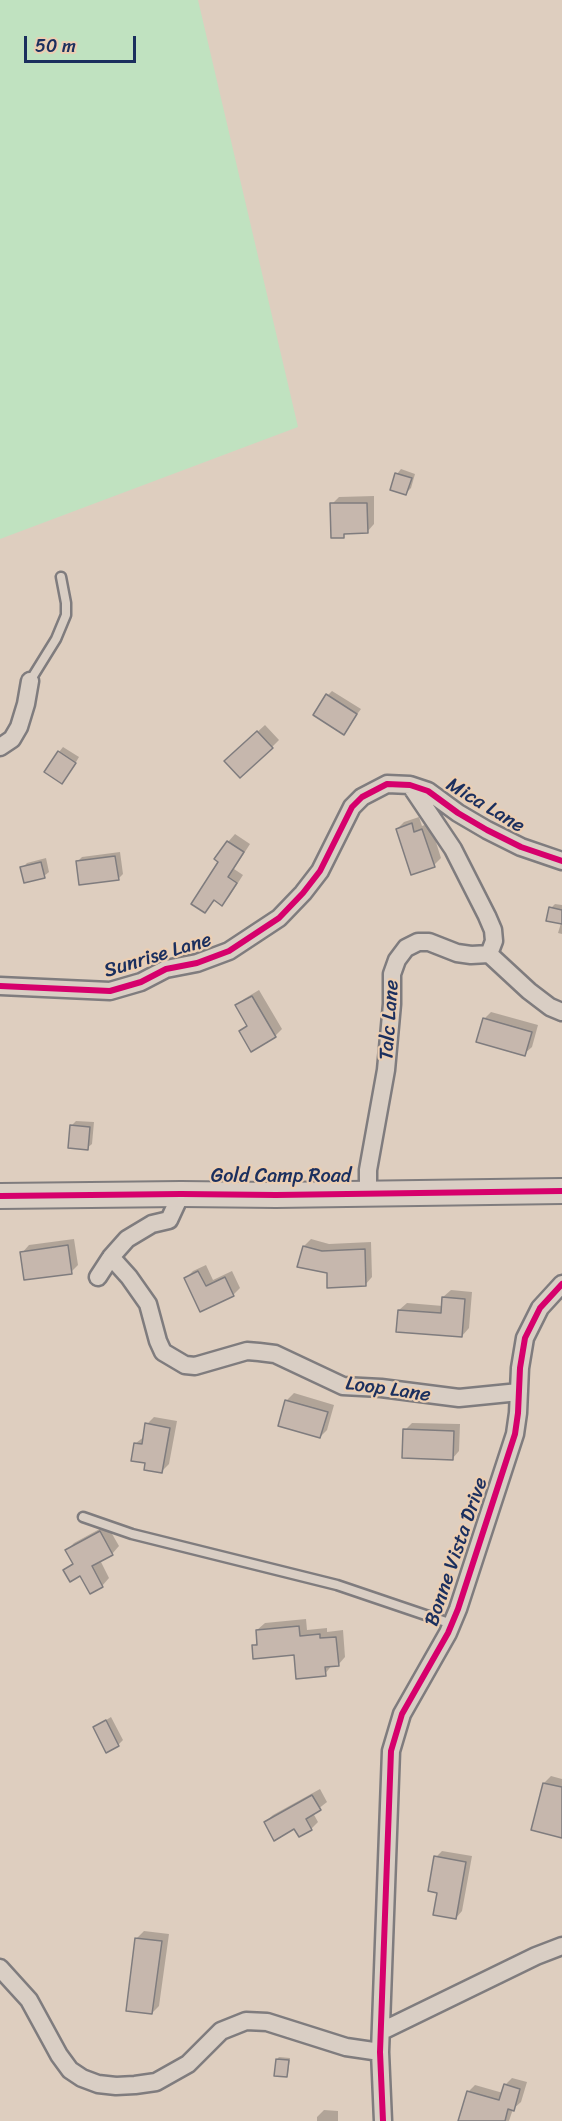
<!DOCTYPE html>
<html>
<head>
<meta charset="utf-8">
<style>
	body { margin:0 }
	#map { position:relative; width:562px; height:2121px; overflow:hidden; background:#decebf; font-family:Sriracha,sans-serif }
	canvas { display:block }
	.scale { position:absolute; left:24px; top:36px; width:112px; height:27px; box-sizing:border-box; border:3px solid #1b2f5e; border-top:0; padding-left:8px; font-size:18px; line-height:21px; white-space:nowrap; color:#1b2f5e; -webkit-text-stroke:4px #ebceb2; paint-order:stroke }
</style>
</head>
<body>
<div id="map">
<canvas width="562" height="2121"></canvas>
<div class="scale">50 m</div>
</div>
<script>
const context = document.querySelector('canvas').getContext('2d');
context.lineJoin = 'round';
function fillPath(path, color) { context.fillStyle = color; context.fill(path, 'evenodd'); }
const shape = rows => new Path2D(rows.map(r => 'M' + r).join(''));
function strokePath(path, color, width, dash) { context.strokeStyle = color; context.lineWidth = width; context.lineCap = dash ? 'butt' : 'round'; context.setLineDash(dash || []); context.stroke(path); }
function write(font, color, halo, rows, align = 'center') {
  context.font = font + ' Sriracha,sans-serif'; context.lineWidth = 4.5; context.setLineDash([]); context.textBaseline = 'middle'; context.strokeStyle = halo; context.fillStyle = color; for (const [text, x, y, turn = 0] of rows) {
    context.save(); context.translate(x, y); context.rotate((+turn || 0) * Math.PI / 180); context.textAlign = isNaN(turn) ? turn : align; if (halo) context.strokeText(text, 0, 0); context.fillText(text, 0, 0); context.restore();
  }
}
fillPath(shape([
	[0,0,198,0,298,427,0,539]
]), '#c0e2c0');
fillPath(shape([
	[401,469,415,474,411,488,406,493,397,474],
	[374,496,374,524,367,532,348,532,343,536,332,504,339,497],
	[332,691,361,709,343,733,328,695],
	[265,725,279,740,272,747,233,754],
	[63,747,79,757,67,777,59,752],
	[419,817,422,826,430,823,441,858,434,865,397,829,404,822],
	[235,834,250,844,234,869,243,875,229,897,222,904,215,900,205,911,228,842],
	[120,852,123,874,118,879,77,862,82,857],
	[46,858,49,872,44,876,22,868,27,863],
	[555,904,562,905,562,934,558,933,561,923,551,908],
	[259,990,282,1029,275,1036,241,1031,248,1024,237,1006,244,999],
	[491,1012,538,1025,532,1047,524,1054,484,1019],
	[76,1121,94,1122,92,1144,87,1148,71,1126],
	[74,1239,78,1265,71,1272,22,1253,29,1245],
	[311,1239,329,1244,371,1242,372,1277,365,1285,328,1271,304,1246],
	[206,1265,213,1280,232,1271,240,1288,233,1295,201,1310,186,1278,193,1271],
	[451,1290,472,1292,469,1328,462,1336,399,1310,407,1303,443,1306,443,1297],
	[294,1393,334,1405,327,1430,320,1437,280,1425,287,1400],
	[154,1417,177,1421,169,1464,162,1471,147,1462,136,1443,145,1436,147,1424],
	[412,1423,460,1424,459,1451,452,1459,405,1430],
	[107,1525,119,1546,112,1554,100,1560,109,1578,102,1586,81,1574,65,1570,74,1562,67,1550,74,1543],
	[306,1619,307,1630,327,1628,327,1632,343,1630,345,1657,338,1665,332,1665,325,1674,295,1654,254,1646,258,1641,257,1630,265,1623],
	[111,1717,123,1740,118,1745,95,1727],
	[551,1776,562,1779,562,1836,544,1783],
	[320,1789,327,1802,313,1813,318,1822,311,1829,265,1822,273,1815],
	[442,1851,472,1856,462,1911,456,1918,439,1892,436,1857],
	[144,1931,169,1934,159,2006,152,2013,137,1938],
	[279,2057,290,2058,288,2074,286,2076,277,2059],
	[512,2078,527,2082,521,2102,513,2109,509,2121,459,2121,468,2092,475,2085,503,2093,505,2085],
	[324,2110,338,2111,338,2121,317,2121,317,2117]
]), '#0003');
const building = shape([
	[395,473,412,478,406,495,390,490,395,473],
	[330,503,367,503,368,533,344,534,344,538,331,538,330,503],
	[326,694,357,714,344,735,313,715,326,694],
	[257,731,273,748,240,778,224,761,257,731],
	[58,751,76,763,62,784,44,772,58,751],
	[412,823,414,832,422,829,435,867,411,875,396,829,412,823],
	[227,841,244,852,228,877,237,883,222,906,214,900,205,913,191,904,218,862,214,859,227,841],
	[115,856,119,880,79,885,76,861,115,856],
	[41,862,45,878,24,883,20,867,41,862],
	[549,907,562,910,562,924,546,921,549,907],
	[252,996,276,1037,251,1052,239,1031,247,1026,235,1005,252,996],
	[483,1018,532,1032,525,1056,476,1042,483,1018],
	[70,1125,90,1127,88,1150,68,1148,70,1125],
	[68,1245,72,1274,24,1280,20,1252,68,1245],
	[303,1246,322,1251,365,1249,366,1286,327,1288,327,1273,297,1267,303,1246],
	[198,1271,206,1286,225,1277,234,1296,200,1312,184,1278,198,1271],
	[442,1297,465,1299,462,1337,396,1332,398,1310,441,1313,442,1297],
	[285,1400,328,1412,320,1438,278,1426,285,1400],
	[145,1423,170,1428,162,1473,144,1470,145,1463,131,1461,134,1443,142,1444,145,1423],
	[403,1429,454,1431,453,1460,402,1458,403,1429],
	[100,1531,113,1555,92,1566,103,1587,90,1594,80,1576,70,1582,63,1570,73,1564,65,1550,100,1531],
	[299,1626,300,1636,320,1634,320,1638,336,1637,339,1666,325,1667,326,1676,296,1679,294,1655,253,1659,252,1645,257,1645,256,1630,299,1626],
	[106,1720,119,1746,106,1753,93,1727,106,1720],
	[543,1783,562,1787,562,1838,531,1830,543,1783],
	[312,1795,321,1810,306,1819,312,1830,299,1837,294,1829,274,1841,264,1822,312,1795],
	[434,1856,466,1862,456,1919,433,1915,437,1893,428,1891,434,1856],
	[135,1938,162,1941,152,2014,126,2011,135,1938],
	[276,2059,289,2060,287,2077,274,2076,276,2059],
	[504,2084,520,2089,514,2111,508,2109,505,2121,458,2121,467,2091,499,2100,504,2084]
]);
fillPath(building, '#c6b7ad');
strokePath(building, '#7f7c7e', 1.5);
const lane = shape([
	[30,681,56,639,66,615,66,603,61,577],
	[83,1517,132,1534,337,1585,452,1624]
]);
const street = shape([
	[0,747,12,739,19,727,26,704,30,681],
	[410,785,453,849,487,916,493,930,494,941,489,954],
	[489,954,529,991,550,1007,562,1012],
	[0,986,110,991,141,982,166,969,197,963,229,951,279,918,303,893,320,871,352,807,362,797,387,784,410,785,428,791,458,813,487,830,521,847,562,861],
	[368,1194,368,1170,386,1070,392,1004,392,974,397,960,406,948,418,942,429,942,457,953,471,955,489,954],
	[111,1257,129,1277,148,1304,158,1341,163,1352,185,1365,195,1366,247,1351,259,1352,275,1354,343,1386,381,1388,459,1398,519,1392],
	[98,1277,111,1257,127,1239,152,1224,169,1220,181,1194],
	[0,1968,29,2000,59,2055,70,2070,82,2078,98,2084,116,2086,135,2085,156,2082,188,2064,221,2031,246,2021,267,2022,346,2047,380,2052],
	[382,2031,536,1956,562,1946],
	[383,2121,380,2052,391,1751,402,1714,448,1633,458,1609,515,1434,518,1413,520,1368,525,1338,540,1308,562,1284]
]);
const secondary = shape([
	[0,1196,181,1194,276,1195,562,1191]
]);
strokePath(lane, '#7f7c7e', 13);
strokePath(street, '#7f7c7e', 21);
strokePath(secondary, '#7f7c7e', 28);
strokePath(lane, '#d9cec4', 8);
strokePath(street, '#d9cec4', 16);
strokePath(secondary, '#d9cec4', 24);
strokePath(shape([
	[0,986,110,991,141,982,166,969,197,963,229,951,279,918,303,893,320,871,352,807,362,797,387,784,410,785,428,791,458,813,487,830,521,847,562,861],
	[0,1196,181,1194,276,1195,562,1191],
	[383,2121,380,2052,391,1751,402,1714,448,1633,458,1609,515,1434,518,1413,520,1368,525,1338,540,1308,562,1284]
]), '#d6006c', 6);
write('20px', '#1b2f5e', '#ebceb2', [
	["Mica Lane",485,806,31],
	["Sunrise Lane",158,956,-17],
	["Talc Lane",390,1020,-86],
	["Gold Camp Road",281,1177],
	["Loop Lane",388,1390,8],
	["Bonne Vista Drive",457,1552,-71]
]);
</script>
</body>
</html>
